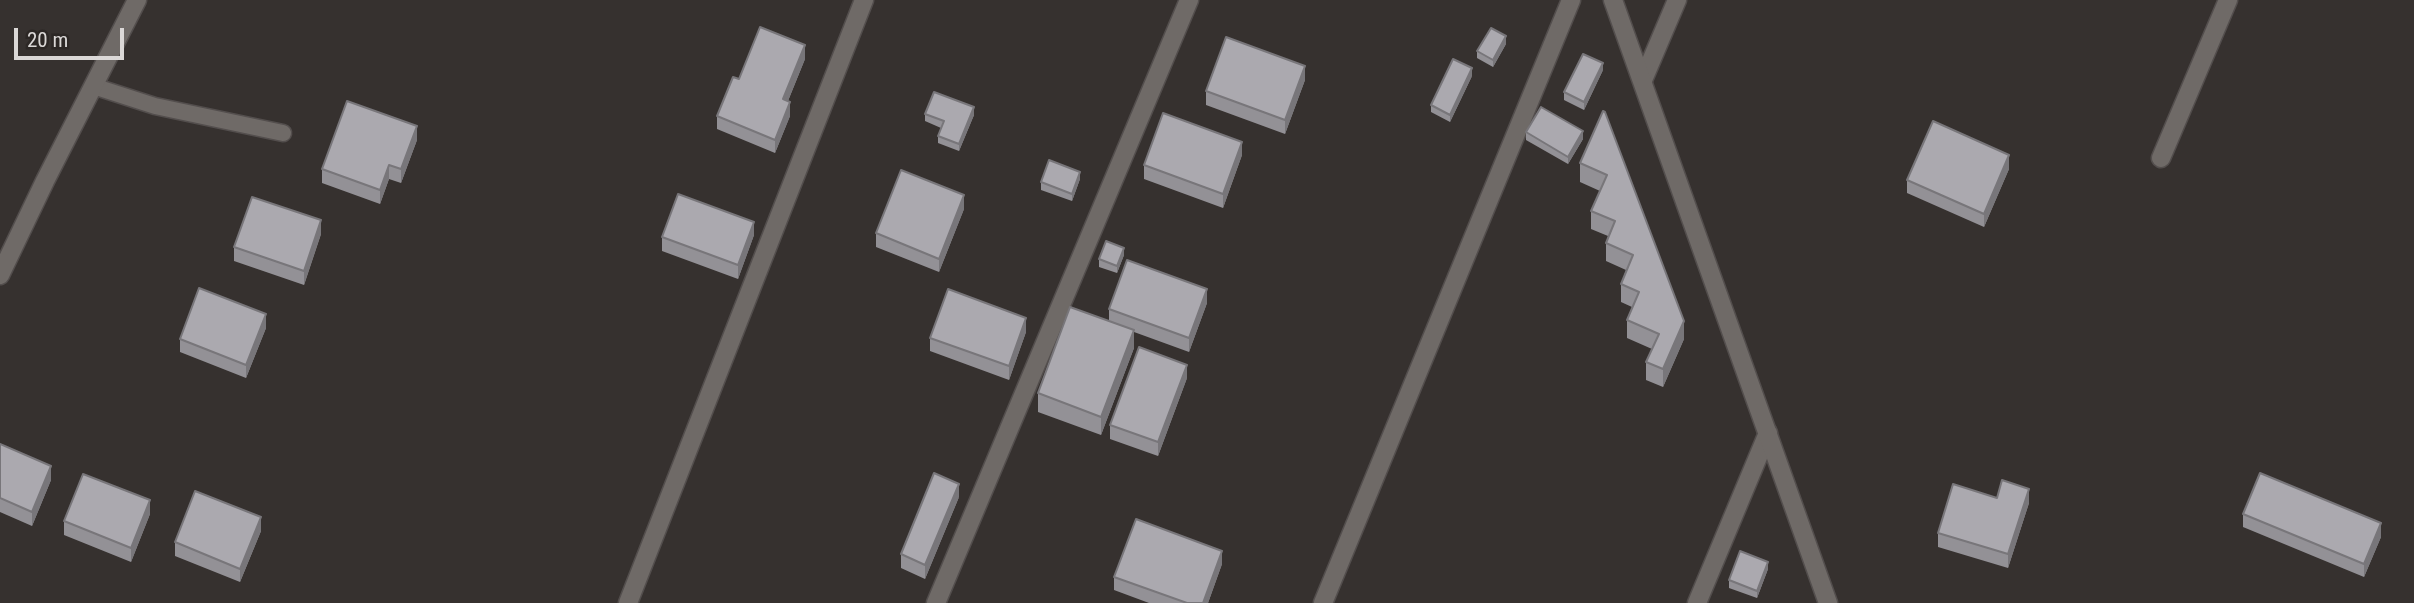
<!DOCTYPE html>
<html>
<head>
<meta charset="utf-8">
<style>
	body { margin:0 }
	#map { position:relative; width:2414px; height:603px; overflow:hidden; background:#36312f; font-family:"Roboto Condensed",sans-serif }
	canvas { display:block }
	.scale { position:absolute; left:14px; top:28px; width:110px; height:32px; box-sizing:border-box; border:4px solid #dbd8d7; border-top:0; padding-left:9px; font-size:21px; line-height:24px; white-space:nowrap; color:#dbd8d7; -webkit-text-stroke:5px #2c2725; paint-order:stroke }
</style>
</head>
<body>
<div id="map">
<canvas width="2414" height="603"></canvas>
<div class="scale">20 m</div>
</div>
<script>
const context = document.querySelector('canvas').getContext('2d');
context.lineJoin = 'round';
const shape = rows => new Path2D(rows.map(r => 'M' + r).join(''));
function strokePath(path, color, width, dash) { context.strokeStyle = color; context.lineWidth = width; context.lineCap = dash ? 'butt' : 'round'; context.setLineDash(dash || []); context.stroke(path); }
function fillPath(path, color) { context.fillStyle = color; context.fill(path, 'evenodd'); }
const lane = shape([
	[93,86,155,106,283,133]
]);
const street = shape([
	[1643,80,1677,0],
	[2161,158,2228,0],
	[0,275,45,181,137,0],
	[628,603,864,0],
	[936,603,1189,0],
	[1323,603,1571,0],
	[1697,603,1768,433]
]);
const secondary = shape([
	[1613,0,1828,603]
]);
strokePath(lane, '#534e4d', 19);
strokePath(street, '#534e4d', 21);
strokePath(secondary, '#534e4d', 21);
strokePath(lane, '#6f6a67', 16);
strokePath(street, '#6f6a67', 18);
strokePath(secondary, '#6f6a67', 18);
fillPath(shape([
	[1506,44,1493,67,1477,58,1477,51],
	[805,59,788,101,790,116,775,153,717,129,717,116,739,79],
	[1603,70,1584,110,1564,100,1564,92],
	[1472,76,1450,122,1431,112,1431,105],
	[1305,80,1285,134,1206,105,1206,91],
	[1603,111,1684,339,1663,387,1646,380,1646,362,1652,349,1627,338,1627,320,1632,307,1621,302,1621,284,1626,270,1606,261,1606,243,1608,236,1591,229,1591,211,1600,191,1580,182,1580,163],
	[925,114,974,115,959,151,938,143,938,136,941,128,925,121],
	[1526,132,1583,139,1568,164,1526,140],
	[417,140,401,183,389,179,380,204,322,183,322,169],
	[1242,155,1223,208,1144,179,1144,165],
	[2009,169,1984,227,1907,193,1907,180],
	[1080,179,1072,201,1041,190,1041,182],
	[964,209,939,272,876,247,876,233],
	[321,234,304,285,234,261,234,247],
	[754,235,738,279,662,251,662,237],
	[1124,255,1117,273,1099,267,1099,259],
	[1207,303,1189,352,1134,332,1134,348,1101,435,1038,412,1038,393,1109,321,1109,309],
	[266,328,246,378,180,352,180,339],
	[1026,332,1009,380,930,351,930,338],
	[1187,378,1158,456,1110,439,1110,425],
	[0,444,51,480,32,526,0,512],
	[959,497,925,579,901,568,901,554],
	[1997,498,2029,503,2008,568,1938,547,1938,533],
	[150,514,131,562,64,535,64,521],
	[2243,514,2381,537,2364,577,2243,527],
	[261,531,240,582,175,556,175,542],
	[1222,564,1208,603,1149,603,1114,590,1114,577],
	[1768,569,1757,598,1729,588,1729,580]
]), '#939196');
fillPath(shape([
	[1506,36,1506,44,1493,67,1493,60],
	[805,45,805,59,783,113,783,99],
	[1603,63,1603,70,1584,110,1584,102],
	[1305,66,1305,80,1285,134,1285,120],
	[1472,68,1472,76,1450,122,1450,115],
	[790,102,790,116,775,153,775,140],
	[974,107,974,115,959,151,959,144],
	[417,126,417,140,401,183,401,169],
	[1583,131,1583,139,1568,164,1568,157],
	[1242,142,1242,155,1223,208,1223,194],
	[2009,155,2009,169,1984,227,1984,214],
	[389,165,389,179,380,204,380,190],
	[1080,172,1080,179,1072,201,1072,194],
	[964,195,964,209,939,272,939,259],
	[321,220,321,234,304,285,304,271],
	[754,222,754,235,738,279,738,265],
	[1124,248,1124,255,1117,273,1117,266],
	[1207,289,1207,303,1189,352,1189,338],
	[266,314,266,328,246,378,246,365],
	[1026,318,1026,332,1009,380,1009,366],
	[1684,321,1684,339,1663,387,1663,369],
	[1134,330,1134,348,1101,435,1101,417],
	[1187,365,1187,378,1158,456,1158,442],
	[51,466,51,480,32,526,32,512],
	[959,484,959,497,925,579,925,565],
	[2029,489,2029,503,2008,568,2008,554],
	[150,500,150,514,131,562,131,548],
	[261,517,261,531,240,582,240,569],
	[2381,523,2381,537,2364,577,2364,564],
	[1222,551,1222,564,1208,603,1203,603],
	[1768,562,1768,569,1757,598,1757,591]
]), '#78767a');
const building = shape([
	[760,27,805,45,783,99,790,102,775,140,717,116,733,77,739,79,760,27],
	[1491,28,1506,36,1493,60,1477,51,1491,28],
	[1226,37,1305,66,1285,120,1206,91,1226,37],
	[1583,54,1603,63,1584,102,1564,92,1583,54],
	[1453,59,1472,68,1450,115,1431,105,1453,59],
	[934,92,974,107,959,144,938,136,944,121,925,114,934,92],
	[347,101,417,126,401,169,389,165,380,190,322,169,347,101],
	[1541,107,1583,131,1568,157,1526,132,1541,107],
	[1603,111,1605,112,1684,321,1663,369,1646,362,1659,334,1627,320,1639,292,1621,284,1633,255,1606,243,1615,221,1591,211,1607,175,1580,163,1603,111],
	[1163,113,1242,142,1223,194,1144,165,1163,113],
	[1933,121,2009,155,1984,214,1907,180,1933,121],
	[1049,160,1080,172,1072,194,1041,182,1049,160],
	[901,170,964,195,939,259,876,233,901,170],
	[678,194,754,222,738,265,662,237,678,194],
	[252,197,321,220,304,271,234,247,252,197],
	[1106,241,1124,248,1117,266,1099,259,1106,241],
	[1127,260,1207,289,1189,338,1109,309,1127,260],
	[199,288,266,314,246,365,180,339,199,288],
	[948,289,1026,318,1009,366,930,338,948,289],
	[1070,307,1134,330,1101,417,1038,393,1070,307],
	[1139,347,1187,365,1158,442,1110,425,1139,347],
	[0,444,51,466,32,512,0,498,0,444],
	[934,473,959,484,925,565,901,554,934,473],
	[2260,473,2381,523,2364,564,2243,514,2260,473],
	[83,474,150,500,131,548,64,521,83,474],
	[2002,480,2029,489,2008,554,1938,533,1953,484,1997,498,2002,480],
	[195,491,261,517,240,569,175,542,195,491],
	[1136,519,1222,551,1203,603,1187,603,1114,577,1136,519],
	[1740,551,1768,562,1757,591,1729,580,1740,551]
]);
fillPath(building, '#aba9af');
strokePath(building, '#78767a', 2);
</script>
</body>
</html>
